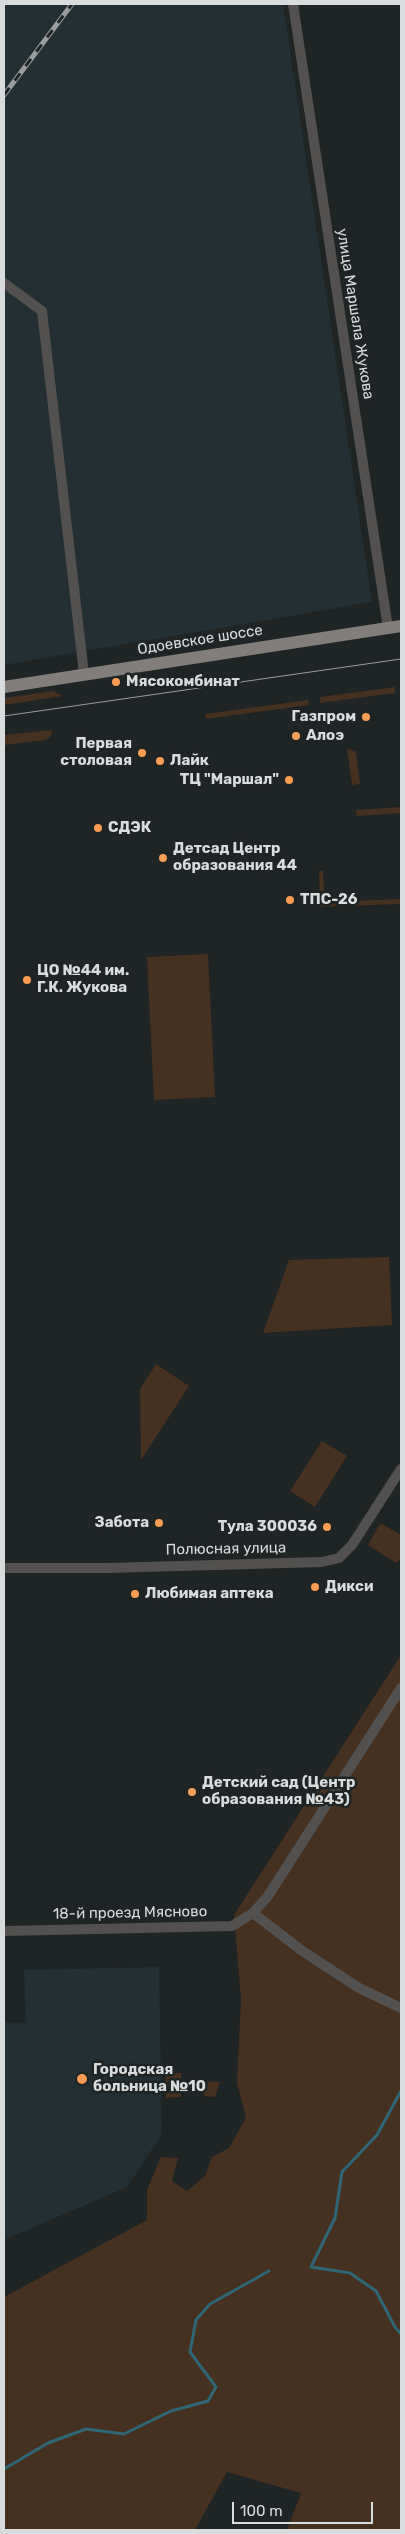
<!DOCTYPE html>
<html>
<head>
<meta charset="utf-8">
<style>
	body { margin:0 }
	#map { position:relative; width:405px; height:2534px; overflow:hidden; background:#1f2425; font-family:Rubik,sans-serif }
	canvas { display:block }
	.frame { position:absolute; inset:0; border:5px solid #d9dcdd; pointer-events:none }
	.scale { position:absolute; left:232px; top:2502px; width:141px; height:22px; box-sizing:border-box; border:2px solid #d9dcdd; border-top:0; padding-left:6px; font-size:15px; line-height:18px; white-space:nowrap; color:#d9dcdd; -webkit-text-stroke:4px #1f2425; paint-order:stroke }
</style>
</head>
<body>
<div id="map">
<canvas width="405" height="2534"></canvas>
<div class="frame"></div>
<div class="scale">100 m</div>
</div>
<script>
const context = document.querySelector('canvas').getContext('2d');
context.lineJoin = 'round';
function fillPath(path, color) { context.fillStyle = color; context.fill(path, 'evenodd'); }
const shape = rows => new Path2D(rows.map(r => 'M' + r).join(''));
function strokePath(path, color, width, dash) { context.strokeStyle = color; context.lineWidth = width; context.lineCap = dash ? 'butt' : 'round'; context.setLineDash(dash || []); context.stroke(path); }
function write(font, color, halo, rows, align = 'center') {
  context.font = font + ' Rubik,sans-serif'; context.lineWidth = 5; context.setLineDash([]); context.textBaseline = 'middle'; context.strokeStyle = halo; context.fillStyle = color; for (const [text, x, y, turn = 0] of rows) {
    context.save(); context.translate(x, y); context.rotate((+turn || 0) * Math.PI / 180); context.textAlign = isNaN(turn) ? turn : align; if (halo) context.strokeText(text, 0, 0); context.fillText(text, 0, 0); context.restore();
  }
}
fillPath(shape([
	[4,4,283,4,372,602,4,665],
	[159,1967,162,2134,127,2187,4,2240,4,2022,26,2023,24,1970]
]), '#232f32');
fillPath(shape([
	[395,687,395,693,320,703,320,697],
	[53,691,63,696,4,705,4,698],
	[308,700,309,705,206,719,205,714],
	[52,730,51,736,45,740,4,745,4,735],
	[347,748,356,752,360,784,352,785],
	[401,807,401,813,357,816,356,810],
	[319,871,323,871,325,902,401,899,401,904,320,907],
	[208,954,215,1097,154,1100,147,957],
	[389,1257,392,1325,263,1333,289,1260],
	[156,1364,189,1386,141,1460,140,1389],
	[322,1441,347,1456,315,1507,290,1491],
	[382,1524,401,1535,401,1558,396,1563,368,1545,379,1525],
	[401,1655,401,2530,287,2530,301,2493,227,2472,195,2530,4,2530,4,2297,147,2220,147,2190,161,2157,178,2158,172,2181,187,2191,205,2176,212,2157,229,2148,246,2118,237,2083,241,1999,234,1915],
	[166,2073,181,2073,181,2097,166,2098],
	[205,2081,220,2082,215,2097,204,2096]
]), '#463020');
strokePath(shape([
	[401,2091,377,2135,342,2172,335,2218,311,2267,350,2273,376,2291,395,2327,401,2334],
	[4,2469,48,2443,86,2429,124,2434,171,2411,208,2401,216,2387,190,2352,196,2320,210,2304,269,2271]
]), '#2d6675', 3);
strokePath(shape([
	[293,4,388,628],
	[4,283,42,311,84,674],
	[4,1568,108,1568,322,1562,339,1558,352,1545,401,1469],
	[253,1913,301,1950,359,1988,401,2008],
	[4,1931,232,1926,253,1913,268,1896,401,1688]
]), '#53514f', 10);
strokePath(shape([
	[4,687,401,626]
]), '#827e7b', 12);
strokePath(shape([
	[4,716,401,659]
]), '#999d9e', 1);
const rail = shape([
	[4,95,72,4]
]);
strokePath(rail, '#999d9e', 5);
strokePath(rail, '#1f2425', 3, [9]);
for (const [x, y, r, color] of [
	[116,682,5,"#fc9d53"],
	[366,717,5,"#fc9d53"],
	[296,736,5,"#fc9d53"],
	[142,753,5,"#fc9d53"],
	[160,761,5,"#fc9d53"],
	[289,780,5,"#fc9d53"],
	[98,828,5,"#fc9d53"],
	[163,858,5,"#fc9d53"],
	[290,900,5,"#fc9d53"],
	[27,980,5,"#fc9d53"],
	[159,1523,5,"#fc9d53"],
	[327,1527,5,"#fc9d53"],
	[315,1587,5,"#fc9d53"],
	[135,1594,5,"#fc9d53"],
	[192,1792,5,"#fc9d53"],
	[82,2079,6,"#fc9d53"]
]) { const dot = new Path2D(); dot.arc(x, y, r, 0, 2 * Math.PI); context.fillStyle = color; context.fill(dot); strokePath(dot, '#1f2425', 2); }
write('15px', '#d9dcdd', '#1f2425', [
	["улица Маршала Жукова",355,314,81],
	["Одоевское шоссе",200,640,-9],
	["Полюсная улица",226,1549,-1],
	["18-й проезд Мясново",130,1913,-1]
]);
write('bold 15px', '#d9dcdd', '#1f2425', [
	["Мясокомбинат",126,682],
	["Газпром",356,717,"right"],
	["Алоэ",306,736],
	["Первая",132,744,"right"],
	["столовая",132,761,"right"],
	["Лайк",170,761],
	["ТЦ \"Маршал\"",279,780,"right"],
	["СДЭК",108,828],
	["Детсад Центр",173,849],
	["образования 44",173,866],
	["ТПС-26",300,900],
	["ЦО №44 им.",37,971],
	["Г.К. Жукова",37,988],
	["Забота",149,1523,"right"],
	["Тула 300036",317,1527,"right"],
	["Дикси",325,1587],
	["Любимая аптека",145,1594],
	["Детский сад (Центр",202,1783],
	["образования №43)",202,1800],
	["Городская",93,2070],
	["больница №10",93,2087]
], 'left');
</script>
</body>
</html>
